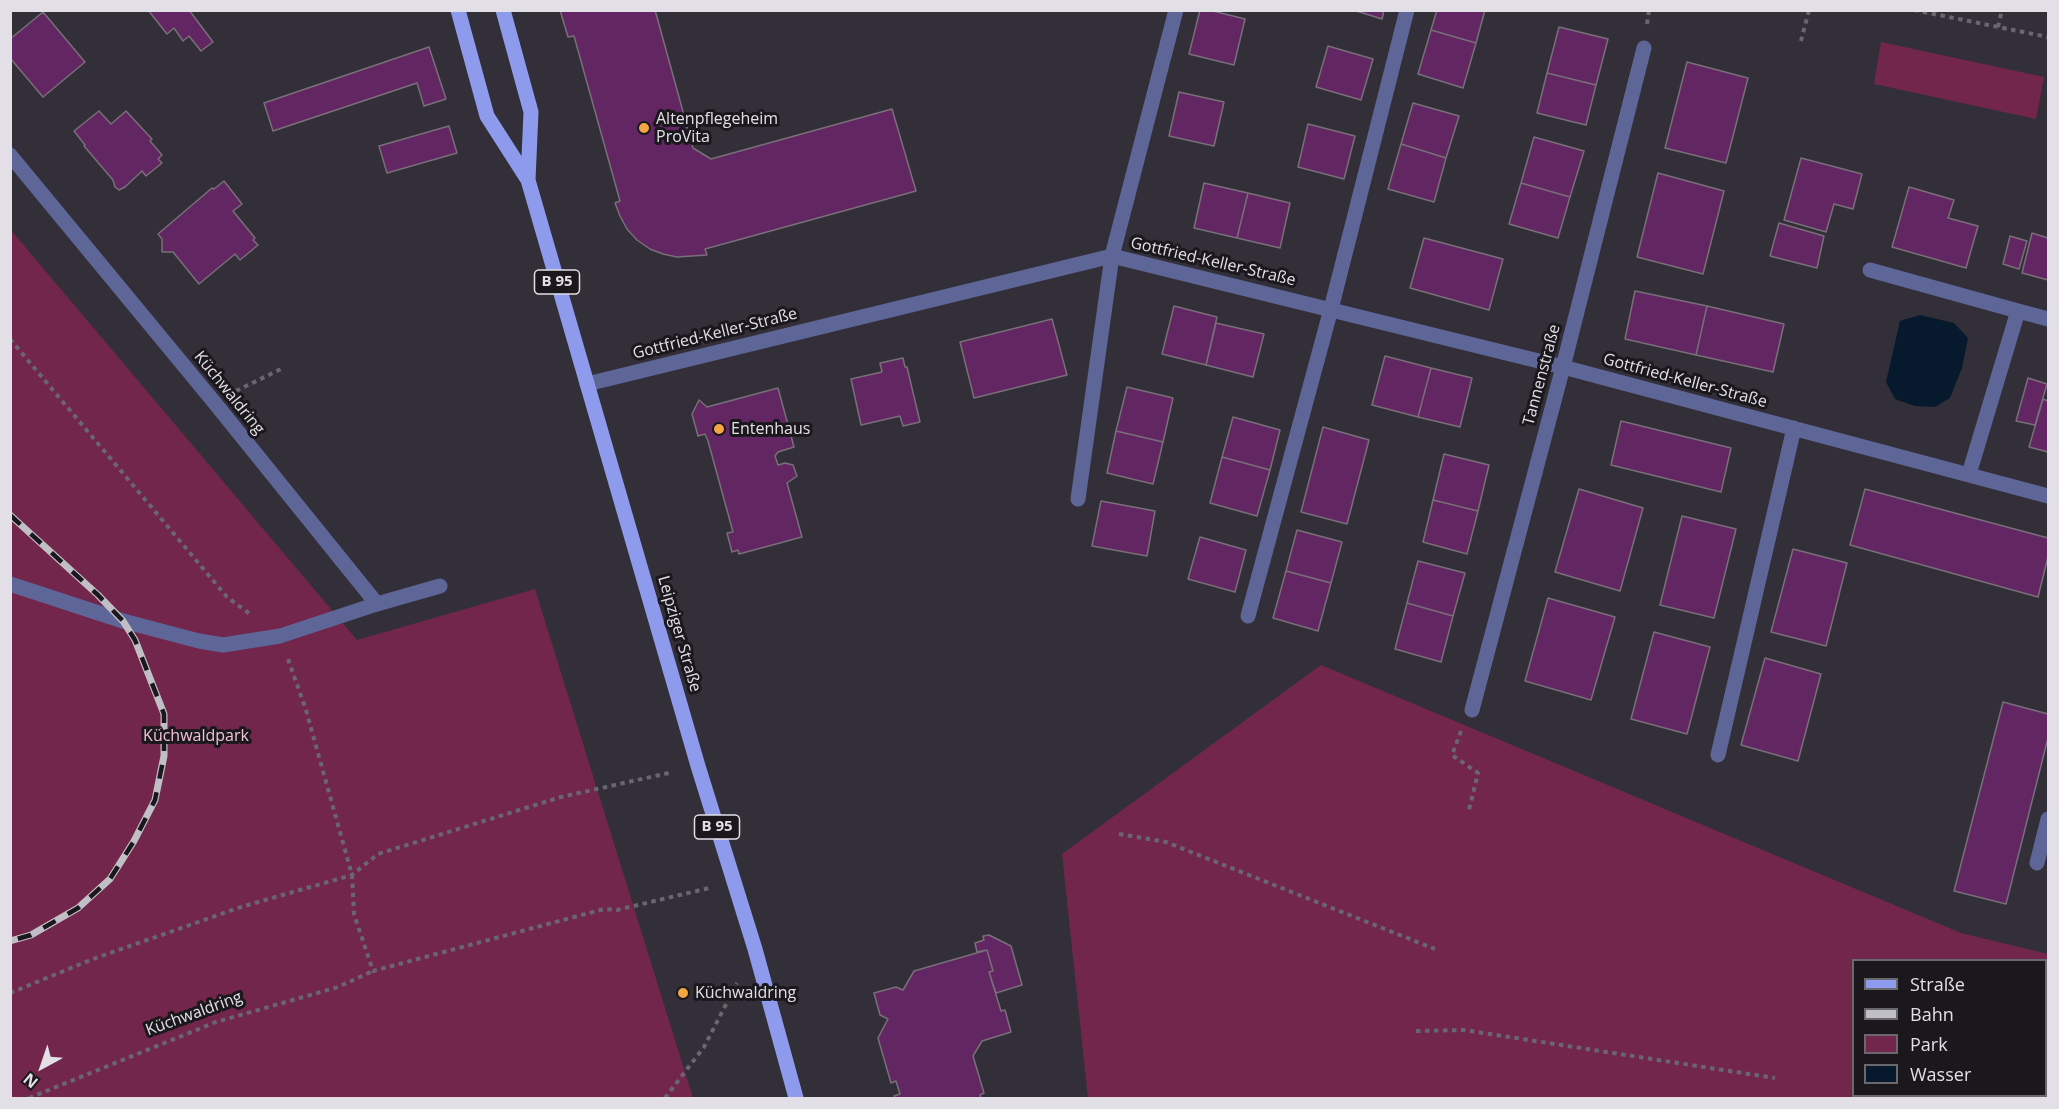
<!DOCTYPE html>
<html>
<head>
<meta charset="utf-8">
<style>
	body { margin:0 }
	#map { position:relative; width:2059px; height:1109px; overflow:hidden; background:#332f39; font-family:"Open Sans",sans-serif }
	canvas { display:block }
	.frame { position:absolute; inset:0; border:12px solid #e2e0e6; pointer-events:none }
	.legend { position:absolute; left:1852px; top:959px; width:195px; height:138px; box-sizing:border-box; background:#1a181d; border:2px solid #6a686d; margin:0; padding:8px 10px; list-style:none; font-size:18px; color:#e2e0e6 }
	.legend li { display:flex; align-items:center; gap:12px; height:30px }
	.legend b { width:30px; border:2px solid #6a686d }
	.north { position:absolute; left:12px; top:1037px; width:60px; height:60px; -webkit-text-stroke:4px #1a181d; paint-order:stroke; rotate:220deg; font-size:16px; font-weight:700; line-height:24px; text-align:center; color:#e2e0e6 }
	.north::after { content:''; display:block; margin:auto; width:21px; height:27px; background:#e2e0e6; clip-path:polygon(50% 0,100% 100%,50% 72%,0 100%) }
</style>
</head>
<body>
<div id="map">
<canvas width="2059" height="1109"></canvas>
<div class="frame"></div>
<ul class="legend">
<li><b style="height:8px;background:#8e9bed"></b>Straße</li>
<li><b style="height:8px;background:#c1bfc6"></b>Bahn</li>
<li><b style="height:16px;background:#72264c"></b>Park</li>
<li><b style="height:16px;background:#06192d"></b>Wasser</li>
</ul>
<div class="north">N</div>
</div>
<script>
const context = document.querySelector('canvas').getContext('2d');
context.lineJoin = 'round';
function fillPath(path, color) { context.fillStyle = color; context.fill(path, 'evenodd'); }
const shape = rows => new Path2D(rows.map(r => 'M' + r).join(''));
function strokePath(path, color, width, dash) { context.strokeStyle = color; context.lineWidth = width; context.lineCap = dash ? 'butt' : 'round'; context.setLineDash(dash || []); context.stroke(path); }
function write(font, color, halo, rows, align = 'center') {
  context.font = font + ' "Open Sans",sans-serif'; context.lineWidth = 6; context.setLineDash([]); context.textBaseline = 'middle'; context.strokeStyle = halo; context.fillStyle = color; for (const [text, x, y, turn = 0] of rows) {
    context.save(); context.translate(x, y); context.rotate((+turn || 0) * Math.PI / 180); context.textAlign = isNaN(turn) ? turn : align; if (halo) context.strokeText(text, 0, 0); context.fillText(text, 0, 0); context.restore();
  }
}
fillPath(shape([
	[1881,42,2044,77,2036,119,1874,84],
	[10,229,357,640,535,589,693,1098,11,1098],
	[1321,665,1961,933,2048,954,2048,1098,1088,1098,1062,854],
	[1854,960,2046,960,2046,1096,1854,1096]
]), '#72264c');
fillPath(shape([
	[1920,315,1954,323,1968,338,1962,368,1950,398,1935,407,1915,406,1895,399,1886,382,1900,321]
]), '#06192d');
const building = shape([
	[148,10,189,10,213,42,201,51,189,36,183,41,174,28,167,34,148,10],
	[560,10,655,10,693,148,711,159,892,109,916,191,705,249,707,255,677,257,663,254,650,249,637,240,627,229,620,216,615,203,620,201,574,36,568,37,560,10],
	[1200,10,1209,10,1245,19,1234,65,1189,54,1200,10],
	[1353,10,1384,10,1382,19,1353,10],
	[1437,10,1485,10,1476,43,1431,30,1437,10],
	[43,12,85,62,43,97,10,58,10,39,43,12],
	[1559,27,1608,39,1596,85,1547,73,1559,27],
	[1431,30,1476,43,1463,88,1418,74,1431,30],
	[1328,46,1373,59,1361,100,1316,87,1328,46],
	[429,47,446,99,424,106,417,83,273,131,264,103,429,47],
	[1687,62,1748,78,1726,163,1665,148,1687,62],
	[1547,73,1596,85,1586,125,1537,113,1547,73],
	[1179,92,1224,102,1214,146,1169,136,1179,92],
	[1413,103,1459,116,1446,158,1401,144,1413,103],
	[99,111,111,124,126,111,152,139,150,141,162,155,158,159,162,163,146,176,142,171,125,187,119,190,115,187,113,180,84,146,85,145,74,131,99,111],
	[1308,124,1355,136,1344,179,1298,167,1308,124],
	[449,126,457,153,387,173,379,146,449,126],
	[1534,137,1584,151,1570,197,1521,183,1534,137],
	[1401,144,1446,158,1434,202,1388,189,1401,144],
	[1801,158,1862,174,1853,209,1834,204,1826,232,1784,220,1801,158],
	[1658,173,1724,191,1703,274,1637,257,1658,173],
	[224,181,242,204,233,211,255,238,253,240,258,245,240,260,235,254,199,284,173,252,162,252,162,239,158,234,212,188,214,189,224,181],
	[1204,183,1248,193,1237,238,1194,228,1204,183],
	[1521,183,1570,197,1558,238,1509,224,1521,183],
	[1909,187,1954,200,1948,218,1978,226,1966,268,1892,247,1909,187],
	[1248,193,1290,203,1280,248,1237,238,1248,193],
	[1779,223,1824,236,1817,268,1770,256,1779,223],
	[2032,233,2048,238,2048,280,2022,273,2032,233],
	[2010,236,2027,241,2019,269,2003,264,2010,236],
	[1424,238,1503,259,1489,310,1410,288,1424,238],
	[1635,291,1707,306,1696,355,1625,339,1635,291],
	[1174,306,1217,317,1206,365,1162,354,1174,306],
	[1707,306,1784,324,1773,372,1696,355,1707,306],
	[1052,319,1067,375,974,398,960,342,1052,319],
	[1216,323,1264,334,1253,377,1206,365,1216,323],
	[1385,356,1431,368,1418,417,1372,405,1385,356],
	[903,358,905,367,907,367,920,422,903,426,900,416,861,425,851,379,882,372,880,363,903,358],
	[1431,368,1472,378,1460,427,1418,417,1431,368],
	[2028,378,2047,384,2035,425,2016,421,2028,378],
	[1127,387,1173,398,1163,442,1116,431,1127,387],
	[778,388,794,447,778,452,775,456,778,465,785,463,793,465,797,476,787,483,802,537,739,554,738,550,732,552,727,533,733,532,708,441,705,434,698,436,692,414,699,400,707,407,778,388],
	[2043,399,2048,401,2048,452,2029,447,2043,399],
	[1233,417,1280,430,1270,470,1222,457,1233,417],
	[1621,421,1731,448,1721,492,1611,465,1621,421],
	[1323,427,1369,440,1347,524,1301,512,1323,427],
	[1116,431,1163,442,1153,484,1107,473,1116,431],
	[1444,454,1489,465,1478,511,1433,500,1444,454],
	[1222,457,1270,470,1257,516,1210,503,1222,457],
	[1579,489,1643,508,1620,591,1555,572,1579,489],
	[1865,489,2048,538,2048,557,2038,597,1850,545,1865,489],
	[1433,500,1478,511,1467,554,1423,542,1433,500],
	[1101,501,1155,511,1147,556,1092,546,1101,501],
	[1682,516,1736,529,1714,618,1660,605,1682,516],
	[1297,530,1342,542,1331,583,1286,571,1297,530],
	[1200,537,1246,550,1235,592,1188,579,1200,537],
	[1793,549,1847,563,1826,646,1771,632,1793,549],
	[1418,561,1465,573,1453,616,1407,603,1418,561],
	[1286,571,1331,583,1318,631,1273,618,1286,571],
	[1548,598,1615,617,1591,700,1525,681,1548,598],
	[1407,603,1453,616,1441,662,1395,649,1407,603],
	[1654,632,1710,647,1687,734,1631,719,1654,632],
	[1765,658,1821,674,1798,761,1741,745,1765,658],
	[2003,702,2048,714,2048,738,2006,904,1954,891,2003,702],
	[989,935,1011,946,1022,985,996,993,989,972,993,971,987,950,977,952,975,943,984,940,983,936,989,935],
	[987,950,993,971,989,972,1001,1011,1005,1010,1011,1032,982,1041,973,1056,984,1093,980,1095,981,1098,895,1098,894,1096,900,1094,896,1081,891,1083,878,1038,888,1019,880,1015,874,993,896,987,903,990,914,971,987,950]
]);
fillPath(building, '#622763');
strokePath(building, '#786f78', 1.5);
strokePath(shape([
	[1914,10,2048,37],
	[1647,24,1649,10],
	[1998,27,2002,10],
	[1801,41,1809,10],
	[10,339,227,597,250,614],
	[236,391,281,369],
	[288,659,306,710,352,875,354,914,373,971,604,909,617,910,709,888],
	[1461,731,1452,755,1478,773,1469,810],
	[1119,834,1166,842,1435,949],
	[10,993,93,959,241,907,352,875,378,854,561,797,673,772],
	[1416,1031,1464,1030,1775,1078],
	[29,1098,216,1022,338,987,373,971],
	[665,1098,704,1047,737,983]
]), '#6a666f', 4, [4.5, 4.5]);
strokePath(shape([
	[1870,270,2018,311,1969,474],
	[2018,311,2048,319],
	[1078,499,1112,256,1176,10],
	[10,584,123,621,199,641,223,645,280,636,377,604],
	[1248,616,1331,309,1407,10]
]), '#5e6698', 15);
strokePath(shape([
	[10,155,214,402,377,604,440,586],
	[587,384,1112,256,1563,367,2048,496],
	[1472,710,1563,367,1644,48],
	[1718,755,1794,428],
	[2037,863,2048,819]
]), '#5e6698', 15);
strokePath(shape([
	[458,10,487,116,528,180,698,766,755,949,796,1098],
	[503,10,531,112,528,180]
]), '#8e9bed', 15);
const rail = shape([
	[10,515,98,595,123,621,135,640,164,714,164,756,155,800,134,841,110,879,78,908,31,935,10,941]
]);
strokePath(rail, '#c1bfc6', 7);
strokePath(rail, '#1a181d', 4.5, [14]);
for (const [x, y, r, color] of [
	[644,128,6,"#f2a542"],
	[719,429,6,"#f2a542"],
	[683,993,6,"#f2a542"]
]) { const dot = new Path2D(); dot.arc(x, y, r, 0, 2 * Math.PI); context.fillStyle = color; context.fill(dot); strokePath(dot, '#1a181d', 2); }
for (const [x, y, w] of [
	[557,282,45],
	[717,827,45]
]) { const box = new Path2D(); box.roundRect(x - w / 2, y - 12, w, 24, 4.5); context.fillStyle = '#1a181d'; context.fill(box); strokePath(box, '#e2e0e6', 1.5); }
write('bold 15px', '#e2e0e6', null, [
	["B 95",557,282],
	["B 95",717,827]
]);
write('16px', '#e2e0e6', '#1a181d', [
	["Altenpflegeheim",656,119],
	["ProVita",656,137],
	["Entenhaus",731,429],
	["Küchwaldring",695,993]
], 'left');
write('16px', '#e2e0e6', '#1a181d', [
	["Gottfried-Keller-Straße",1213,262,13],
	["Gottfried-Keller-Straße",715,334,-14],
	["Tannenstraße",1542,375,-75],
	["Gottfried-Keller-Straße",1685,381,15],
	["Küchwaldring",229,393,51],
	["Leipziger Straße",679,634,74],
	["Küchwaldring",194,1014,-20]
]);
write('16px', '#f1c2d5', '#1a181d', [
	["Küchwaldpark",196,736]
]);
</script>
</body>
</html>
